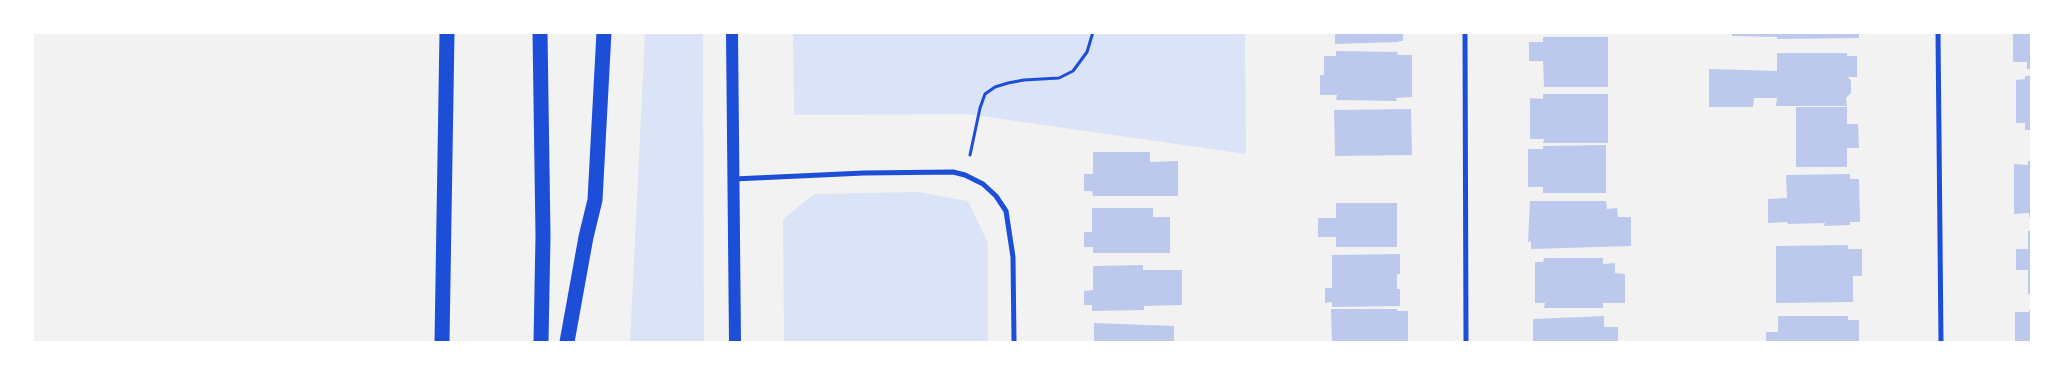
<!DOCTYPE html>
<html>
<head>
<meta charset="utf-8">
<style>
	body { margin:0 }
	#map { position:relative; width:2064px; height:375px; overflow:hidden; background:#f2f2f2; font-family:Arial,sans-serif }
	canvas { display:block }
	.frame { position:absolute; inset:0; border:34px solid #fff; pointer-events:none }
</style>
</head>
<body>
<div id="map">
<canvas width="2064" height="375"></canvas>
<div class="frame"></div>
</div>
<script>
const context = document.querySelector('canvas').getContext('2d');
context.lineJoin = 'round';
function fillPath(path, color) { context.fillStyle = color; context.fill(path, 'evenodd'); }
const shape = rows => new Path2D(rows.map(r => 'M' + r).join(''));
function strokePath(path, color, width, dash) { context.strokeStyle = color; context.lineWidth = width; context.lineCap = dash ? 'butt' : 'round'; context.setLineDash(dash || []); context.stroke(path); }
fillPath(shape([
	[645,33,703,33,704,342,630,342],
	[793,33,1245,33,1246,154,967,114,794,115],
	[918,192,968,201,988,243,988,342,784,342,783,219,814,194]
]), '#dbe4f7');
fillPath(shape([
	[1335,32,1403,32,1403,41,1399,41,1399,42,1335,44],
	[1732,32,1859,32,1859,38,1777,39,1777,37,1732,36],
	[2013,32,2032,32,2032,69,2027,69,2027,62,2013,62],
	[1543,37,1608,37,1608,87,1544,87,1543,61,1529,61,1529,42,1543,42],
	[1336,51,1397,52,1398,55,1412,55,1412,97,1396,98,1397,101,1336,100,1337,95,1320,95,1320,75,1324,75,1324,56,1336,56],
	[1777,53,1847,53,1847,56,1857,56,1857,77,1848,77,1851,81,1851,93,1846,98,1847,106,1776,106,1777,98,1754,98,1753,107,1709,107,1709,69,1777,71],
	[2025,76,2032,76,2032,130,2025,130,2025,123,2016,123,2016,80,2025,79],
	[1543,94,1608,94,1608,143,1543,143,1544,139,1530,139,1530,98,1543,99],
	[1796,107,1847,107,1847,124,1858,124,1859,148,1847,148,1847,167,1796,167],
	[1411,109,1412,155,1335,156,1334,110],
	[1606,145,1606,193,1543,193,1543,187,1528,187,1528,149,1543,149,1543,146],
	[1093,152,1150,152,1150,162,1178,161,1178,196,1093,196,1092,191,1084,191,1084,174,1093,174],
	[2028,161,2032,161,2032,217,2029,217,2029,213,2014,214,2014,164,2028,165],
	[1850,174,1850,179,1859,179,1860,222,1850,222,1850,225,1824,226,1825,223,1788,224,1787,222,1768,223,1768,199,1787,198,1786,175],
	[1530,201,1606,201,1607,209,1617,208,1618,217,1631,217,1631,246,1531,249,1531,241,1528,242],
	[1336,203,1397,203,1397,247,1336,247,1336,237,1318,237,1318,218,1336,218],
	[1092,208,1153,208,1153,217,1170,217,1170,253,1093,253,1093,247,1084,247,1084,232,1092,232],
	[2028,231,2032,231,2032,294,2028,294,2028,270,2016,270,2016,249,2028,249],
	[1848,245,1848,249,1862,249,1862,276,1853,276,1853,302,1776,303,1776,246],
	[1400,254,1400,274,1397,274,1397,289,1400,289,1400,306,1332,307,1332,302,1325,303,1325,288,1332,288,1332,255],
	[1544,258,1603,258,1603,264,1615,263,1615,273,1625,274,1625,303,1603,303,1603,308,1544,308,1545,303,1535,303,1535,262,1543,262],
	[1143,265,1143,270,1182,270,1182,305,1144,306,1144,310,1092,311,1092,305,1084,305,1084,291,1093,290,1093,266],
	[1331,309,1397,309,1397,311,1408,311,1408,342,1332,342],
	[2029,310,2032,310,2032,342,2015,342,2015,312,2029,312],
	[1604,316,1604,327,1618,327,1618,342,1533,342,1533,319],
	[1778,316,1848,316,1848,320,1859,320,1859,341,1766,342,1766,332,1778,332],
	[1094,323,1174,326,1174,342,1094,342]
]), '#bdc9ec');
strokePath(shape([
	[970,155,980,108,985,94,995,87,1008,83,1024,80,1059,78,1073,71,1087,52,1093,32]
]), '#1d4ed8', 3);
strokePath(shape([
	[1465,32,1466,342],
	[1938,32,1941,342],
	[734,179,864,173,953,172,965,175,983,184,996,196,1006,211,1013,257,1014,342]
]), '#1d4ed8', 5);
strokePath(shape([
	[732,32,735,342]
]), '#1d4ed8', 12);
strokePath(shape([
	[540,32,543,236,541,342],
	[442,342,447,32],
	[567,342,586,237,595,200,604,32]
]), '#1d4ed8', 15);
</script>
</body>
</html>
